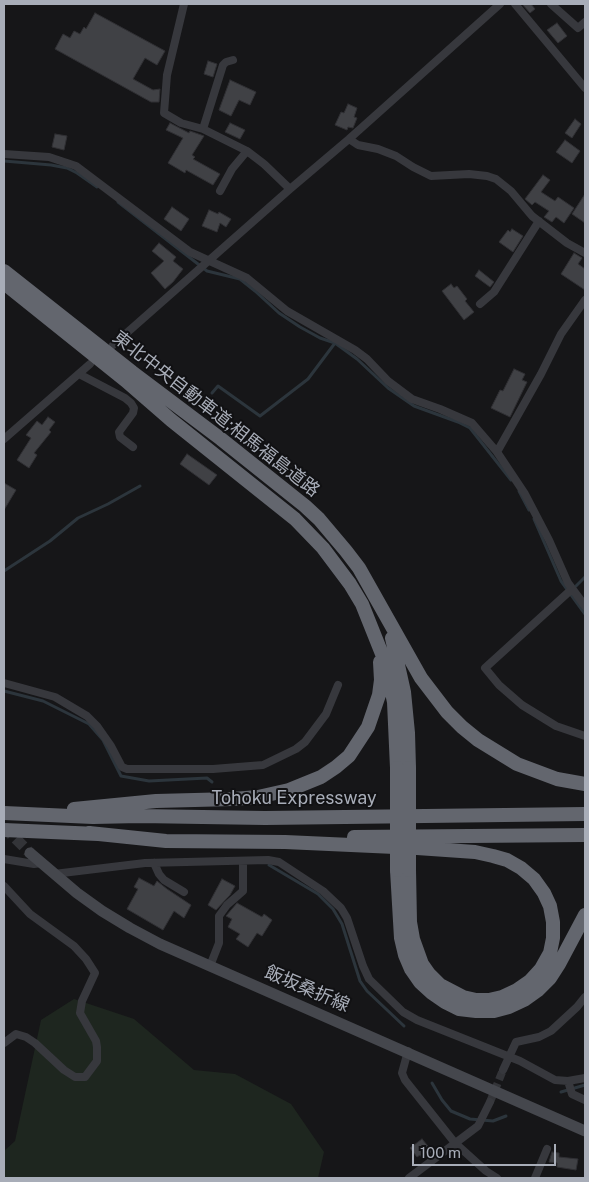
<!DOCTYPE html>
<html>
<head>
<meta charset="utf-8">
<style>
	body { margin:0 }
	#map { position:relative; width:589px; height:1182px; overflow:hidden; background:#161618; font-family:"Public Sans",sans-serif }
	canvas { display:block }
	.frame { position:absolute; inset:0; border:5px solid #a8adb8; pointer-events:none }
	.scale { position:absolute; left:412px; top:1144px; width:144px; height:22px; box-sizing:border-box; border:2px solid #a8adb8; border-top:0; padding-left:6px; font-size:15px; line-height:18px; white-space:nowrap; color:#a8adb8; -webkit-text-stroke:4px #111113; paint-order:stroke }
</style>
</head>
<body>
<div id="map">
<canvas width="589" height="1182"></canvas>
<div class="frame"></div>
<div class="scale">100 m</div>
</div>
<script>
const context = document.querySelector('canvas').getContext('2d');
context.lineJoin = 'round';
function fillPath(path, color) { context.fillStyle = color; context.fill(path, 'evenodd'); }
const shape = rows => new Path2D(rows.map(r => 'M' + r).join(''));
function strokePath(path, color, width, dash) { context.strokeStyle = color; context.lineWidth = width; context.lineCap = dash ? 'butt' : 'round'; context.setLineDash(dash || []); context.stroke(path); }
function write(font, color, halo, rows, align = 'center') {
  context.font = font + ' "Public Sans","Noto Sans JP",sans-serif'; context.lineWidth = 4; context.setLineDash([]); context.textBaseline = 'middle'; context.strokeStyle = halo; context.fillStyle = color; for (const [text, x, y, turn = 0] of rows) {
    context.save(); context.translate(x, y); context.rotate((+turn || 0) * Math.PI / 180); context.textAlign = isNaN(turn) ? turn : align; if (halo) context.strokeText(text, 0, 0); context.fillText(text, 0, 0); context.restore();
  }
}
fillPath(shape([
	[74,999,134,1019,194,1070,235,1074,291,1104,324,1152,318,1178,4,1178,4,1151,15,1141,41,1020]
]), '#1e261f');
strokePath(shape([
	[4,161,51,165,67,168,77,173,97,187],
	[118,202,207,271,240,279,255,291,279,313,300,327,320,338,335,343,357,359,388,388,414,406,458,422,470,428,511,480],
	[212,393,218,386,260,416,308,379,335,343],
	[519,491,529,510],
	[534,519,561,581,585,614],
	[4,571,50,541,78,518,108,504,140,486],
	[576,586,585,577],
	[4,691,43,701,89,724,103,740,121,776,149,781,207,778,212,782],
	[269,865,318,894,333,909,342,924,360,981,367,991,404,1026],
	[432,1083,442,1100,451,1111,470,1119,493,1121,506,1116],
	[561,1092,585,1085]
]), '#2c353c', 3);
const building = shape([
	[522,4,531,4,535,9,530,13,522,4],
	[95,13,165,51,157,65,145,58,133,79,153,90,160,89,159,102,151,102,55,49,63,34,70,38,74,31,80,34,84,27,86,29,95,13],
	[557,23,567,36,558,43,547,30,557,23],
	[208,61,217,64,213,77,204,74,208,61],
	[230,80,256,92,250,105,239,100,231,116,219,110,230,80],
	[348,104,357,108,354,117,357,118,353,128,348,127,347,130,335,125,341,112,344,113,348,104],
	[575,119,581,124,572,138,565,133,575,119],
	[170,123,189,133,190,131,204,136,192,155,195,157,193,159,220,174,213,185,186,170,185,173,168,163,183,138,166,130,170,123],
	[230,123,245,130,240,139,225,132,230,123],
	[55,134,67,136,64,150,52,147,55,134],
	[565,140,580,151,572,163,556,152,565,140],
	[543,175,550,180,541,192,555,201,558,197,574,208,564,223,556,217,552,222,544,217,549,211,535,202,532,205,525,199,543,175],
	[585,194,585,223,572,214,585,194],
	[172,207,189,219,181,231,164,219,172,207],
	[209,210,218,214,219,212,231,219,226,227,220,223,217,232,202,226,209,210],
	[512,229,523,236,513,252,499,242,508,230,510,232,512,229],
	[159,243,176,257,173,261,183,269,173,282,165,289,151,273,164,261,152,251,159,243],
	[574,253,582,258,578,264,585,269,585,290,561,274,574,253],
	[479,270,494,282,490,287,475,276,479,270],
	[451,284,454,288,457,286,467,299,465,301,474,312,464,320,442,291,451,284],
	[514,369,525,374,522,380,527,382,510,417,491,408,500,390,503,391,514,369],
	[48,417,55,422,49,430,51,432,34,453,37,455,29,468,17,460,31,438,26,435,37,421,42,425,48,417],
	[187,454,217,475,209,485,180,464,187,454],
	[4,483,16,490,4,510,4,483],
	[139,878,154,886,157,881,167,889,191,905,184,918,174,911,163,930,127,909,138,889,134,887,139,878],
	[222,879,235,886,230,895,216,910,208,905,222,879],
	[237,903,262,917,264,914,272,920,262,936,257,933,248,947,236,939,240,934,228,927,232,919,226,916,237,903],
	[422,1139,432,1151,423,1159,420,1155,417,1157,410,1148,422,1139],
	[552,1152,559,1153,559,1157,578,1159,576,1170,557,1167,557,1163,549,1162,552,1152]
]);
fillPath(building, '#404145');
strokePath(building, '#303034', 1);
strokePath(shape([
	[490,1102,503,1070]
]), '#333438', 8, [8, 4]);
strokePath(shape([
	[4,827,30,853]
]), '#333438', 11, [11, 5.5]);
strokePath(shape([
	[184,4,167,75,164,113,181,123,203,129,247,151,264,164,290,189],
	[515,4,585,88],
	[551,4,578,28,585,22],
	[203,129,223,65,226,62,233,60],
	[349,139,358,145,378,149,396,156,413,167,431,176,469,174,487,176,496,179,511,191,532,216,567,243,585,253],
	[4,154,49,157,76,166,190,252,247,278,287,311,355,350,367,359,388,381,412,399,440,409,472,423,497,452,525,494,549,540,568,583,585,606],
	[220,191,232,169,247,151],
	[480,304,494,292,539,221],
	[113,345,290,189,349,139,500,4],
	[79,374,125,398,131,403,134,408,133,413,119,432,120,437,133,447],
	[4,439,90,364],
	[497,452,541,374,561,334,585,300],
	[572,589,485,668,499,685,522,705,556,726,585,736],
	[4,683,55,697,87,716,97,726,111,746,122,767,127,769,213,769,263,765,296,749,305,742,326,714,338,685],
	[4,859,34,864,41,863],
	[154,863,159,874,164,880,184,892],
	[54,874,145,863,268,860,279,862,323,891,341,908,347,918,363,966,369,979,403,1012,417,1020,520,1061,555,1080,568,1081,585,1078],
	[4,886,30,914,74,946,86,959,95,973,82,1001,80,1013,96,1041,97,1047,97,1061,85,1077,75,1077,64,1070,35,1043,26,1037,16,1034,4,1043],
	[210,966,219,943,219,916,227,905,243,891,243,861],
	[408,1051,402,1073,405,1080,455,1143,486,1171,497,1178],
	[503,1070,516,1042,539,1037,551,1031,577,1007,585,997],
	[568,1081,572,1094,585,1100],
	[409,1178,478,1126,490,1102],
	[535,1178,547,1149]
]), '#37383d', 8);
strokePath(shape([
	[30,853,77,893,102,911,130,928,160,944,585,1131]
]), '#45474d', 11);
strokePath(shape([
	[4,271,132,372,221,439,305,506,319,519,346,551,359,568,421,678,447,712,462,727,478,740,517,764,557,779,585,784],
	[4,283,125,380,171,420,295,519,323,548,350,584,362,604,386,664,394,702,397,768],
	[392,638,404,692,408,733,409,768],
	[74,809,156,801,233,799,258,797,289,790,321,777,336,767,349,756,368,727,379,695,381,680,380,662],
	[4,813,93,817,140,816,265,818,585,814],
	[4,830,98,834],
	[89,833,166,841,285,842,417,848,475,852,493,856,507,860,521,868,534,879,544,893,550,906,553,922,553,938,550,953,541,969,530,981,517,990,502,997,489,1000,476,1000,463,997,440,985,429,974,422,964,413,939,410,922,409,870],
	[354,837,585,835],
	[397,870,401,938,405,955,411,969,420,982,432,993,445,1002,459,1009,476,1011,494,1011,509,1007,524,1000,538,990,550,978,559,964,585,915]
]), '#63666e', 14);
strokePath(shape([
	[397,768,397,870],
	[409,870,409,768]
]), '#63666e', 14);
write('18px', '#a8adb8', '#111113', [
	["東北中央自動車道;相馬福島道路",216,414,38],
	["Tohoku Expressway",294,798],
	["飯坂桑折線",307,989,23]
]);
</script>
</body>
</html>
